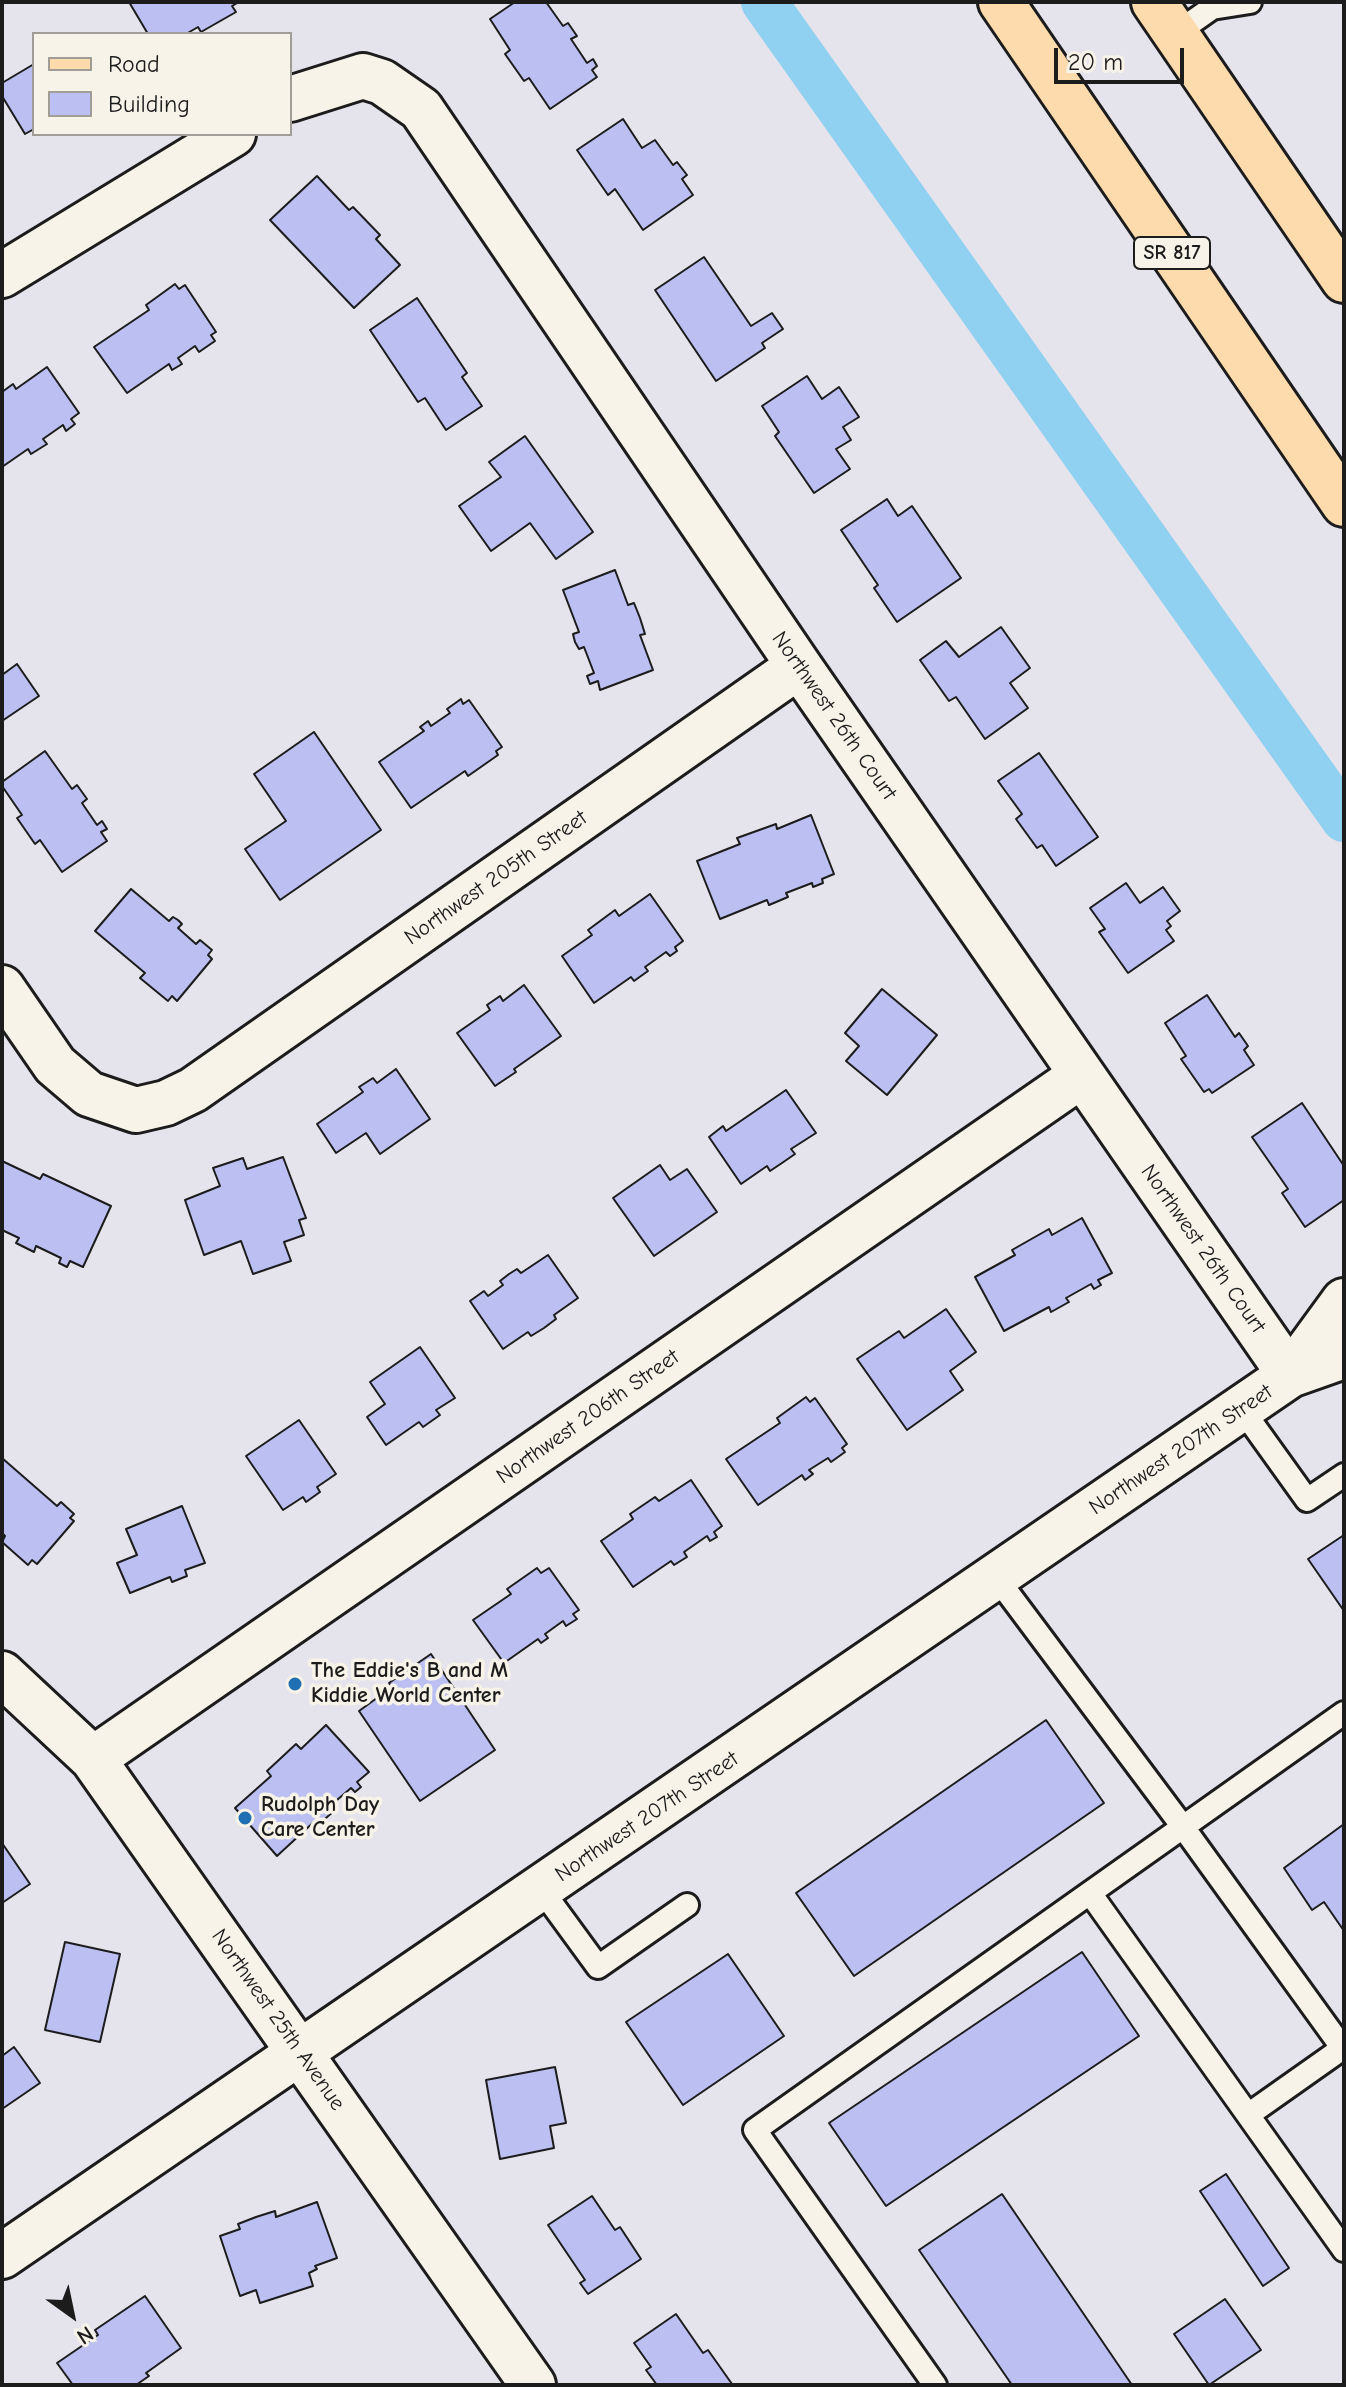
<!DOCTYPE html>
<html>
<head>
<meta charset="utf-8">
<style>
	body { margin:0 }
	#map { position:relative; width:1346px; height:2387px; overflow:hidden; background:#e5e3eb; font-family:"Comic Neue",sans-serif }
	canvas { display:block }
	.frame { position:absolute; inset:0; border:4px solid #1c1c1c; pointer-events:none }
	.legend { position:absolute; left:32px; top:32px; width:260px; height:104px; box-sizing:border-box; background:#f7f3e8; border:2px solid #9f9d96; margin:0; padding:10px 14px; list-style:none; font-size:24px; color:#1c1c1c }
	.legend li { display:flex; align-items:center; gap:16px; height:40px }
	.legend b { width:40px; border:2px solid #9f9d96 }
	.north { position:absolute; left:32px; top:2275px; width:80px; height:80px; -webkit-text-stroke:6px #f7f3e8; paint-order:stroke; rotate:147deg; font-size:22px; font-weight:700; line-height:32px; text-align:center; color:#1c1c1c }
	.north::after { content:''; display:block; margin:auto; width:28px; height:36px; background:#1c1c1c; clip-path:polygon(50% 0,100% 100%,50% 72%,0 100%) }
	.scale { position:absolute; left:1054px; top:48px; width:130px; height:36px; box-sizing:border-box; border:4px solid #1c1c1c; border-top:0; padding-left:10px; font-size:24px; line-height:28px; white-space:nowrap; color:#1c1c1c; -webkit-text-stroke:6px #f7f3e8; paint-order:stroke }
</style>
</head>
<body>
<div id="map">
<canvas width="1346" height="2387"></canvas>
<div class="frame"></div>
<ul class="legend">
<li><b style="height:10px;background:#fedbac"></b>Road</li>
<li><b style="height:22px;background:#bbbff1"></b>Building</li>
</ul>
<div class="north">N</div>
<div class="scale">20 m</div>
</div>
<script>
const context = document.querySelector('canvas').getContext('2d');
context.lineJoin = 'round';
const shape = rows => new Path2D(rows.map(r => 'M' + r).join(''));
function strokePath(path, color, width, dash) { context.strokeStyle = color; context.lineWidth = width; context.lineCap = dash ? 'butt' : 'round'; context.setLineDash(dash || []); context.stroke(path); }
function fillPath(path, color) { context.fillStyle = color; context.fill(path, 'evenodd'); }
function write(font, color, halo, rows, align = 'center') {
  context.font = font + ' "Comic Neue",sans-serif'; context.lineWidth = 7; context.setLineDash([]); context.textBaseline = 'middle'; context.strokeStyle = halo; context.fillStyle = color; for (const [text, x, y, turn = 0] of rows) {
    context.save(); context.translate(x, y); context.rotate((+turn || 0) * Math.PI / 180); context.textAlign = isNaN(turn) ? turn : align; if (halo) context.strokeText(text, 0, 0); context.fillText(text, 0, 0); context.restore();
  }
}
strokePath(shape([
	[764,2,1344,819]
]), '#90d0f1', 46);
const building = shape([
	[129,2,239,2,232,6,236,12,201,32,198,27,186,34,148,34,129,2],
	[515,2,546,2,563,26,568,23,577,36,571,39,587,63,593,59,597,66,592,70,597,77,550,109,529,78,524,81,505,54,510,50,490,19,515,2],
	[34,64,34,129,25,134,2,96,2,83,34,64],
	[623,119,642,148,655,140,673,165,677,162,687,175,682,179,693,195,643,230,615,189,608,195,577,150,623,119],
	[317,176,349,210,353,207,380,235,376,239,400,265,354,308,270,220,317,176],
	[704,257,751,326,772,313,783,329,762,343,765,348,716,381,655,290,704,257],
	[175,284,179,289,185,285,216,332,211,335,215,341,199,352,195,346,178,358,182,364,172,370,169,364,127,393,94,347,149,310,146,305,175,284],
	[417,298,467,373,462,377,482,406,446,430,425,398,418,402,370,330,417,298],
	[47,367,79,413,71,419,75,424,66,431,63,425,43,439,47,444,31,454,28,449,2,467,2,392,13,384,16,389,47,367],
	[807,376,822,399,839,387,859,417,843,427,851,440,836,449,850,469,814,493,775,436,779,432,762,406,807,376],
	[525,436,593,532,556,559,530,523,491,551,459,506,501,477,489,462,525,436],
	[887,499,898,516,912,506,961,578,897,622,874,588,878,585,841,530,887,499],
	[615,570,628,605,634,603,640,618,645,634,640,635,653,670,600,690,598,681,590,684,587,676,594,673,584,647,579,649,575,642,573,634,579,632,563,590,615,570],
	[1001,627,1030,668,1010,683,1028,708,985,739,956,697,949,701,920,660,946,641,959,657,1001,627],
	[17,664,39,696,2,721,2,675,17,664],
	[461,699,463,704,469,700,502,747,496,751,498,755,468,776,465,771,411,808,379,762,424,731,420,727,428,721,431,726,450,713,447,709,461,699],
	[314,732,381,830,280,900,245,849,286,821,254,774,314,732],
	[45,751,72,789,77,785,87,799,82,803,97,825,102,821,107,829,101,832,107,841,62,872,40,840,35,844,17,818,22,815,2,786,2,782,45,751],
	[1039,753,1098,837,1056,866,1042,845,1037,848,1016,819,1022,814,998,781,1039,753],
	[811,815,834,874,822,879,823,883,813,887,812,883,786,893,788,897,769,905,767,900,720,919,697,861,740,844,737,838,776,824,777,829,811,815],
	[1126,883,1140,903,1163,887,1180,911,1167,921,1171,926,1166,930,1174,941,1128,973,1099,932,1105,929,1090,908,1126,883],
	[131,889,169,921,173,917,178,920,182,924,178,928,196,944,200,940,212,950,208,955,212,959,177,1001,172,996,168,1001,140,978,145,973,95,931,131,889],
	[650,894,683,941,675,947,677,951,670,956,666,952,645,967,648,971,634,981,631,977,594,1003,562,956,592,935,588,930,615,910,619,916,650,894],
	[524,985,561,1036,514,1069,516,1072,495,1086,457,1033,490,1010,487,1005,500,996,503,1001,524,985],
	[882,989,937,1035,887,1095,846,1061,859,1046,845,1033,882,989],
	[1207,995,1235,1037,1239,1033,1248,1046,1244,1050,1254,1065,1212,1093,1209,1089,1204,1092,1181,1059,1186,1056,1165,1023,1207,995],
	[396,1069,430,1119,380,1154,366,1133,336,1153,317,1124,363,1092,359,1087,373,1078,377,1083,396,1069],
	[786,1090,816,1133,791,1149,795,1154,782,1163,770,1171,767,1166,741,1184,709,1137,723,1126,726,1131,786,1090],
	[1302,1103,1344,1166,1344,1200,1305,1227,1282,1193,1288,1189,1252,1137,1302,1103],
	[283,1157,306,1218,299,1220,304,1235,284,1242,291,1261,253,1274,241,1241,204,1255,185,1200,220,1186,213,1168,243,1158,247,1169,283,1157],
	[2,1161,40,1179,43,1174,111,1206,83,1267,70,1261,67,1267,59,1263,61,1258,36,1246,34,1252,16,1243,19,1238,2,1230,2,1161],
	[660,1165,670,1180,687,1169,717,1212,654,1256,613,1198,660,1165],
	[1082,1218,1112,1273,1098,1280,1101,1285,1094,1289,1091,1284,1066,1298,1069,1302,1051,1312,1049,1307,1004,1331,975,1277,1015,1255,1012,1250,1049,1229,1052,1235,1082,1218],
	[548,1255,578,1298,554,1315,556,1319,544,1328,531,1336,528,1332,503,1349,470,1301,484,1291,488,1296,503,1285,500,1281,509,1274,517,1269,521,1273,548,1255],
	[946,1309,976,1352,950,1371,963,1390,907,1430,857,1359,899,1331,904,1338,946,1309],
	[420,1347,455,1398,436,1410,440,1415,423,1427,419,1422,386,1445,367,1417,385,1404,370,1382,420,1347],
	[806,1397,810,1402,815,1398,847,1444,842,1448,845,1452,831,1462,828,1458,809,1470,813,1474,805,1480,802,1475,758,1505,726,1459,780,1423,777,1418,806,1397],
	[299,1420,336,1474,317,1487,320,1492,306,1502,303,1497,283,1510,246,1456,299,1420],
	[2,1458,57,1506,61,1502,74,1514,70,1518,74,1521,37,1564,32,1560,28,1565,2,1542,5,1536,2,1533,2,1458],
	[691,1480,722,1526,714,1532,717,1537,710,1541,707,1536,684,1552,687,1557,674,1565,671,1561,633,1587,601,1541,633,1519,630,1514,655,1497,659,1501,691,1480],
	[182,1506,205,1563,185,1570,187,1576,172,1582,170,1577,130,1593,117,1563,137,1555,126,1529,182,1506],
	[1344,1535,1344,1611,1308,1559,1344,1535],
	[537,1568,541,1573,549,1568,579,1610,573,1614,577,1619,566,1626,563,1621,545,1634,548,1638,541,1643,538,1639,504,1663,473,1620,511,1594,507,1589,537,1568],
	[431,1654,495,1750,420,1801,359,1711,392,1687,389,1683,431,1654],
	[1046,1720,1104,1803,854,1976,796,1893,1046,1720],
	[326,1725,369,1772,357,1782,361,1787,355,1792,351,1788,330,1806,334,1811,319,1824,316,1820,277,1856,235,1808,271,1776,267,1771,296,1744,301,1749,326,1725],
	[1344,1824,1344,1931,1324,1902,1312,1910,1284,1868,1344,1824],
	[2,1843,30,1884,2,1903,2,1843],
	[65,1942,120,1954,100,2042,45,2030,65,1942],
	[1082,1952,1139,2036,886,2206,829,2123,1082,1952],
	[728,1954,784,2036,683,2105,626,2022,728,1954],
	[14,2047,40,2083,2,2109,2,2056,14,2047],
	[555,2067,566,2123,550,2126,554,2148,500,2159,486,2080,555,2067],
	[1226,2174,1289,2268,1263,2286,1200,2191,1226,2174],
	[1002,2194,1132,2385,1012,2385,919,2250,1002,2194],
	[592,2196,615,2230,620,2227,641,2259,588,2294,580,2283,585,2280,548,2225,592,2196],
	[317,2202,337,2258,315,2266,317,2269,309,2273,313,2286,260,2303,256,2290,240,2296,220,2236,240,2229,238,2224,256,2217,275,2211,276,2217,317,2202],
	[145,2296,181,2348,146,2373,149,2376,136,2385,73,2385,57,2363,98,2335,95,2330,145,2296],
	[1225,2299,1261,2350,1209,2385,1174,2334,1225,2299],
	[676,2314,703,2353,708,2350,732,2384,657,2385,646,2370,651,2367,634,2343,676,2314]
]);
fillPath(building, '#bbbff1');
strokePath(building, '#1c1c1c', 2);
const lane = shape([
	[1175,34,1212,8,1250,2],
	[1241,1408,1307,1500,1344,1475],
	[996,1577,1183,1827,1344,2050],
	[541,1889,598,1967,687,1905],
	[1090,1893,1344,2250],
	[1248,2115,1343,2048],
	[935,2385,755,2130,1344,1713]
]);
const street = shape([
	[290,99,363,76,382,82,421,109,799,666,1290,1375],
	[2,275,233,134],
	[2,988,55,1065,89,1094,136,1110,166,1103,193,1090,799,666],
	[2,1674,93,1759,533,2385],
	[93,1759,1082,1075]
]);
const secondary = shape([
	[1290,1375,1344,1301],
	[2,2256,1290,1375,1344,1356]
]);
const primary = shape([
	[1001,2,1344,504],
	[1154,2,1344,280]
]);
strokePath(lane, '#1c1c1c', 28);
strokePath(street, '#1c1c1c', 50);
strokePath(secondary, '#1c1c1c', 50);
strokePath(primary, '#1c1c1c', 50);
strokePath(lane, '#f7f3e8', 22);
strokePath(street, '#f7f3e8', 44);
strokePath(secondary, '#f7f3e8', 44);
strokePath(primary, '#fedbac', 44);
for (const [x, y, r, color] of [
	[295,1684,8,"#1f6fb2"],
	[245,1818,8,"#1f6fb2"]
]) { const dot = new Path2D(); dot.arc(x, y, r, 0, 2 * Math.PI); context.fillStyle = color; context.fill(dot); strokePath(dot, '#f7f3e8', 3); }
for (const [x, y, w] of [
	[1172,253,76]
]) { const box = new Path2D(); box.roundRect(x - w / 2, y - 16, w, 32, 6); context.fillStyle = '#f7f3e8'; context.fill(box); strokePath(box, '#1c1c1c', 2); }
write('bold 20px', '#1c1c1c', null, [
	["SR 817",1172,253]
]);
write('22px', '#1c1c1c', '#f7f3e8', [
	["Northwest 26th Court",834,716,55],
	["Northwest 205th Street",496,878,-35],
	["Northwest 26th Court",1203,1249,55],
	["Northwest 206th Street",588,1417,-35],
	["Northwest 207th Street",1181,1450,-34],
	["Northwest 207th Street",647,1817,-34],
	["Northwest 25th Avenue",278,2020,55]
]);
write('bold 22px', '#1c1c1c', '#f7f3e8', [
	["The Eddie's B and M",311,1671],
	["Kiddie World Center",311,1696],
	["Rudolph Day",261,1805],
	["Care Center",261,1830]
], 'left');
</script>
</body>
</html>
